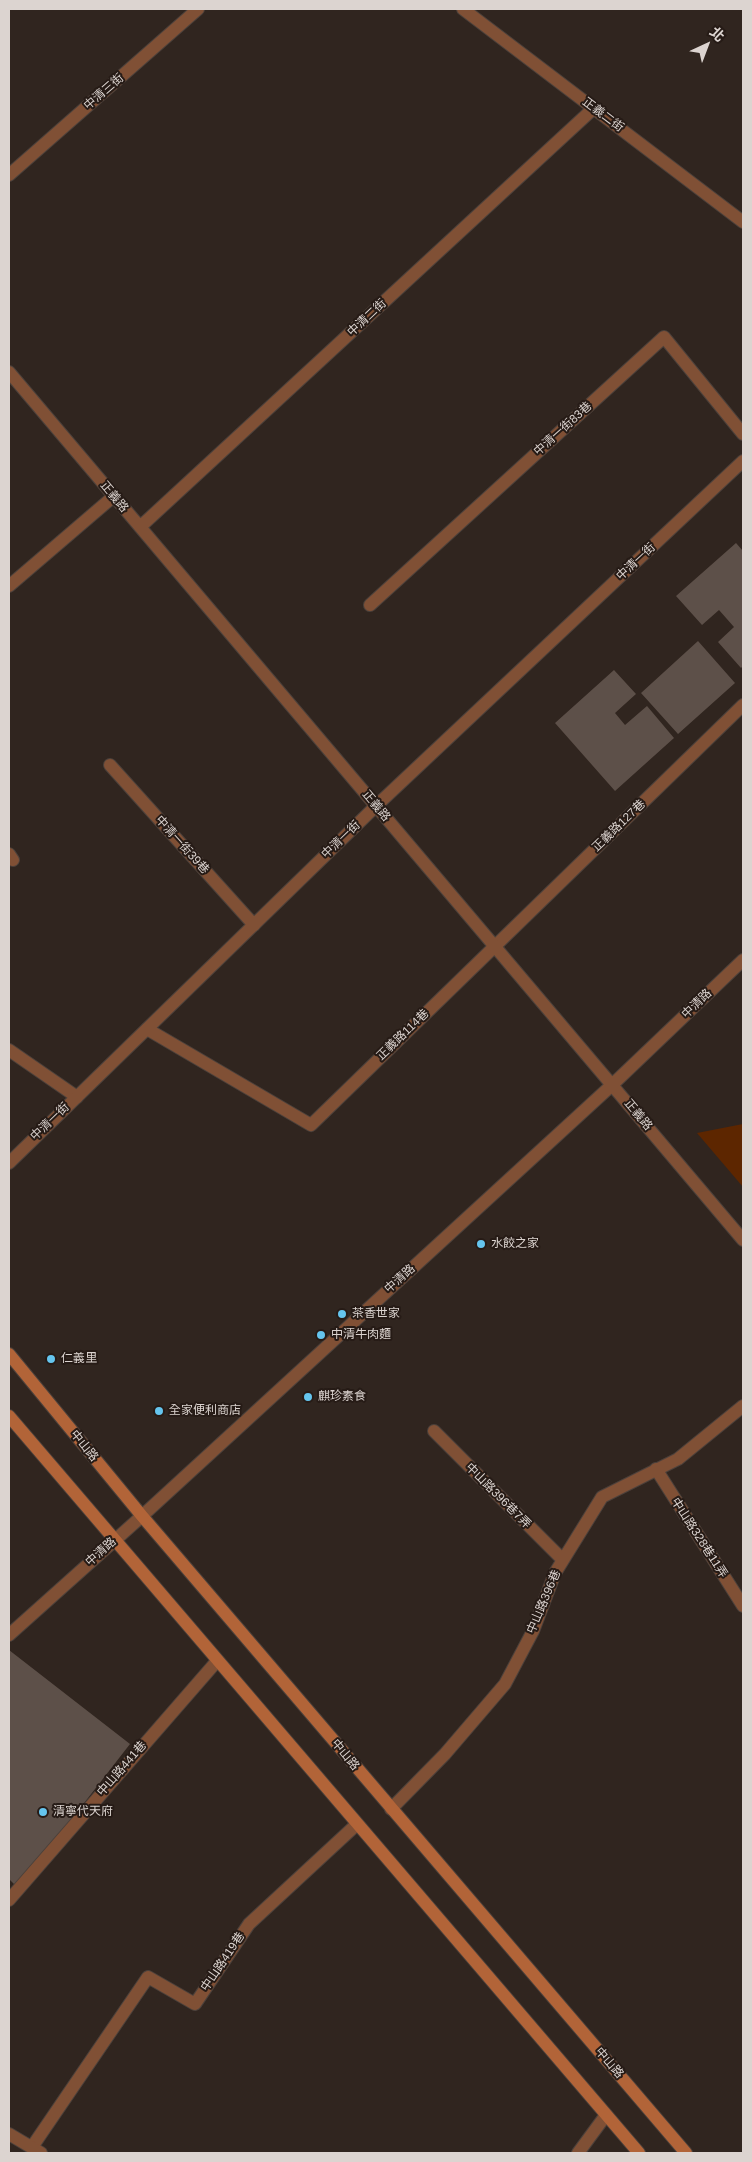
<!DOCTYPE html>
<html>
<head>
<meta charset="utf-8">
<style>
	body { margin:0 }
	#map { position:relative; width:752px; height:2162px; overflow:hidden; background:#30251f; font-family:Arial,"Noto Sans TC",sans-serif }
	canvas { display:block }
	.frame { position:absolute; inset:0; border:10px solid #dcd4d0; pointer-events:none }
	.north { position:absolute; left:682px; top:20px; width:50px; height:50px; -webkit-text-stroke:4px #261b16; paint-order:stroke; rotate:43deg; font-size:14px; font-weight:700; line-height:20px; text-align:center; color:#dcd4d0 }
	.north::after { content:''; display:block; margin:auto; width:18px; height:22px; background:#dcd4d0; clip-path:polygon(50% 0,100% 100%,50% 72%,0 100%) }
</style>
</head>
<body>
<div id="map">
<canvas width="752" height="2162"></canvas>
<div class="frame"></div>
<div class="north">北</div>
</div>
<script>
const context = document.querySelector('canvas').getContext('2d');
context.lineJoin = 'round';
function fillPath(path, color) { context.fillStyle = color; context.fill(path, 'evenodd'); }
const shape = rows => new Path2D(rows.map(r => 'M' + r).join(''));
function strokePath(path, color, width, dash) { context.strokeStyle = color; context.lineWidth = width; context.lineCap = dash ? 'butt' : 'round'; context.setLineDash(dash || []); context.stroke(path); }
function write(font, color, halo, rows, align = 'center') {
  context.font = font + ' Arial,"Noto Sans TC",sans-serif'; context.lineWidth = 4; context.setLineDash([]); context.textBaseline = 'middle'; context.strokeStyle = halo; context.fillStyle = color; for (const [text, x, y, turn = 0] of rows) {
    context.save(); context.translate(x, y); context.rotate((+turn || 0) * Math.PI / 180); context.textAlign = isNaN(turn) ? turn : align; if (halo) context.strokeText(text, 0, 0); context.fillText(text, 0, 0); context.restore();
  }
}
fillPath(shape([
	[743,1124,743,1187,697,1133]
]), '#5d2600');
fillPath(shape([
	[736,543,743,551,743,666,741,668,718,642,734,627,719,610,702,625,676,596],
	[698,641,735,683,678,734,641,693],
	[614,670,636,694,615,713,625,725,647,706,674,738,615,791,555,723],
	[9,1650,130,1744,18,1888,9,1879]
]), '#5d5049');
const service = shape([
	[370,605,664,337,743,434],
	[110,765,254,925],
	[9,854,13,860],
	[147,1029,311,1125,743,705],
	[9,1050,77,1097],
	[434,1431,563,1560],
	[656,1469,743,1606],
	[391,1809,445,1754,505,1684,533,1631,555,1573,602,1497,678,1459,743,1406],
	[9,1900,217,1661],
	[32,2147,148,1977,195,2004,249,1924,356,1825],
	[578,2153,606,2115]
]);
const minor = shape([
	[463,9,743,222],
	[9,175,198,9],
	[9,372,743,1240],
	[140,527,594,108],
	[9,586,114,496],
	[9,1163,376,806,743,461],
	[9,1635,142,1516,612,1085,743,960],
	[9,2134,41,2153]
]);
const secondary = shape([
	[9,1354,142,1516,686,2153],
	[9,1416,639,2153]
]);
strokePath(service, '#4c413b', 14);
strokePath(minor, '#4c413b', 14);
strokePath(secondary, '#4c413b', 14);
strokePath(service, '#805035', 12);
strokePath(minor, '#805035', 12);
strokePath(secondary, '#b26438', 12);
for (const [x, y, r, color] of [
	[481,1244,5,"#65c5ee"],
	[342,1314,5,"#65c5ee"],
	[321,1335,5,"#65c5ee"],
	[51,1359,5,"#65c5ee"],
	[308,1397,5,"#65c5ee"],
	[159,1411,5,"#65c5ee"],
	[43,1812,5,"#65c5ee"]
]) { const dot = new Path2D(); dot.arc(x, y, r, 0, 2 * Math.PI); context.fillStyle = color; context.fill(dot); strokePath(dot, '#261b16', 2); }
write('12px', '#dcd4d0', '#261b16', [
	["中清三街",104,92,-41],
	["正義二街",603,115,37],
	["中清二街",367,318,-43],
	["中清一街83巷",563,429,-42],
	["正義路",114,497,50],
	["中清一街",636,562,-43],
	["正義路",376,806,50],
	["正義路127巷",619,826,-44],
	["中清一街",341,840,-44],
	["中清一街39巷",182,845,48],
	["中清路",697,1004,-44],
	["正義路114巷",403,1035,-44],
	["正義路",638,1115,50],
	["中清一街",50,1122,-44],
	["中清路",400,1279,-42],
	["中山路",84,1446,51],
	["中山路396巷7弄",498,1496,45],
	["中山路328巷11弄",699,1538,57],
	["中清路",101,1552,-42],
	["中山路396巷",544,1602,-67],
	["中山路",345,1755,50],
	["中山路441巷",122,1769,-49],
	["中山路419巷",223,1962,-56],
	["中山路",609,2063,49]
]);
write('12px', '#dcd4d0', '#261b16', [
	["水餃之家",491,1244],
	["茶香世家",352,1314],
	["中清牛肉麵",331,1335],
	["仁義里",61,1359],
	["麒珍素食",318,1397],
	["全家便利商店",169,1411],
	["清寧代天府",53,1812]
], 'left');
</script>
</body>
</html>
